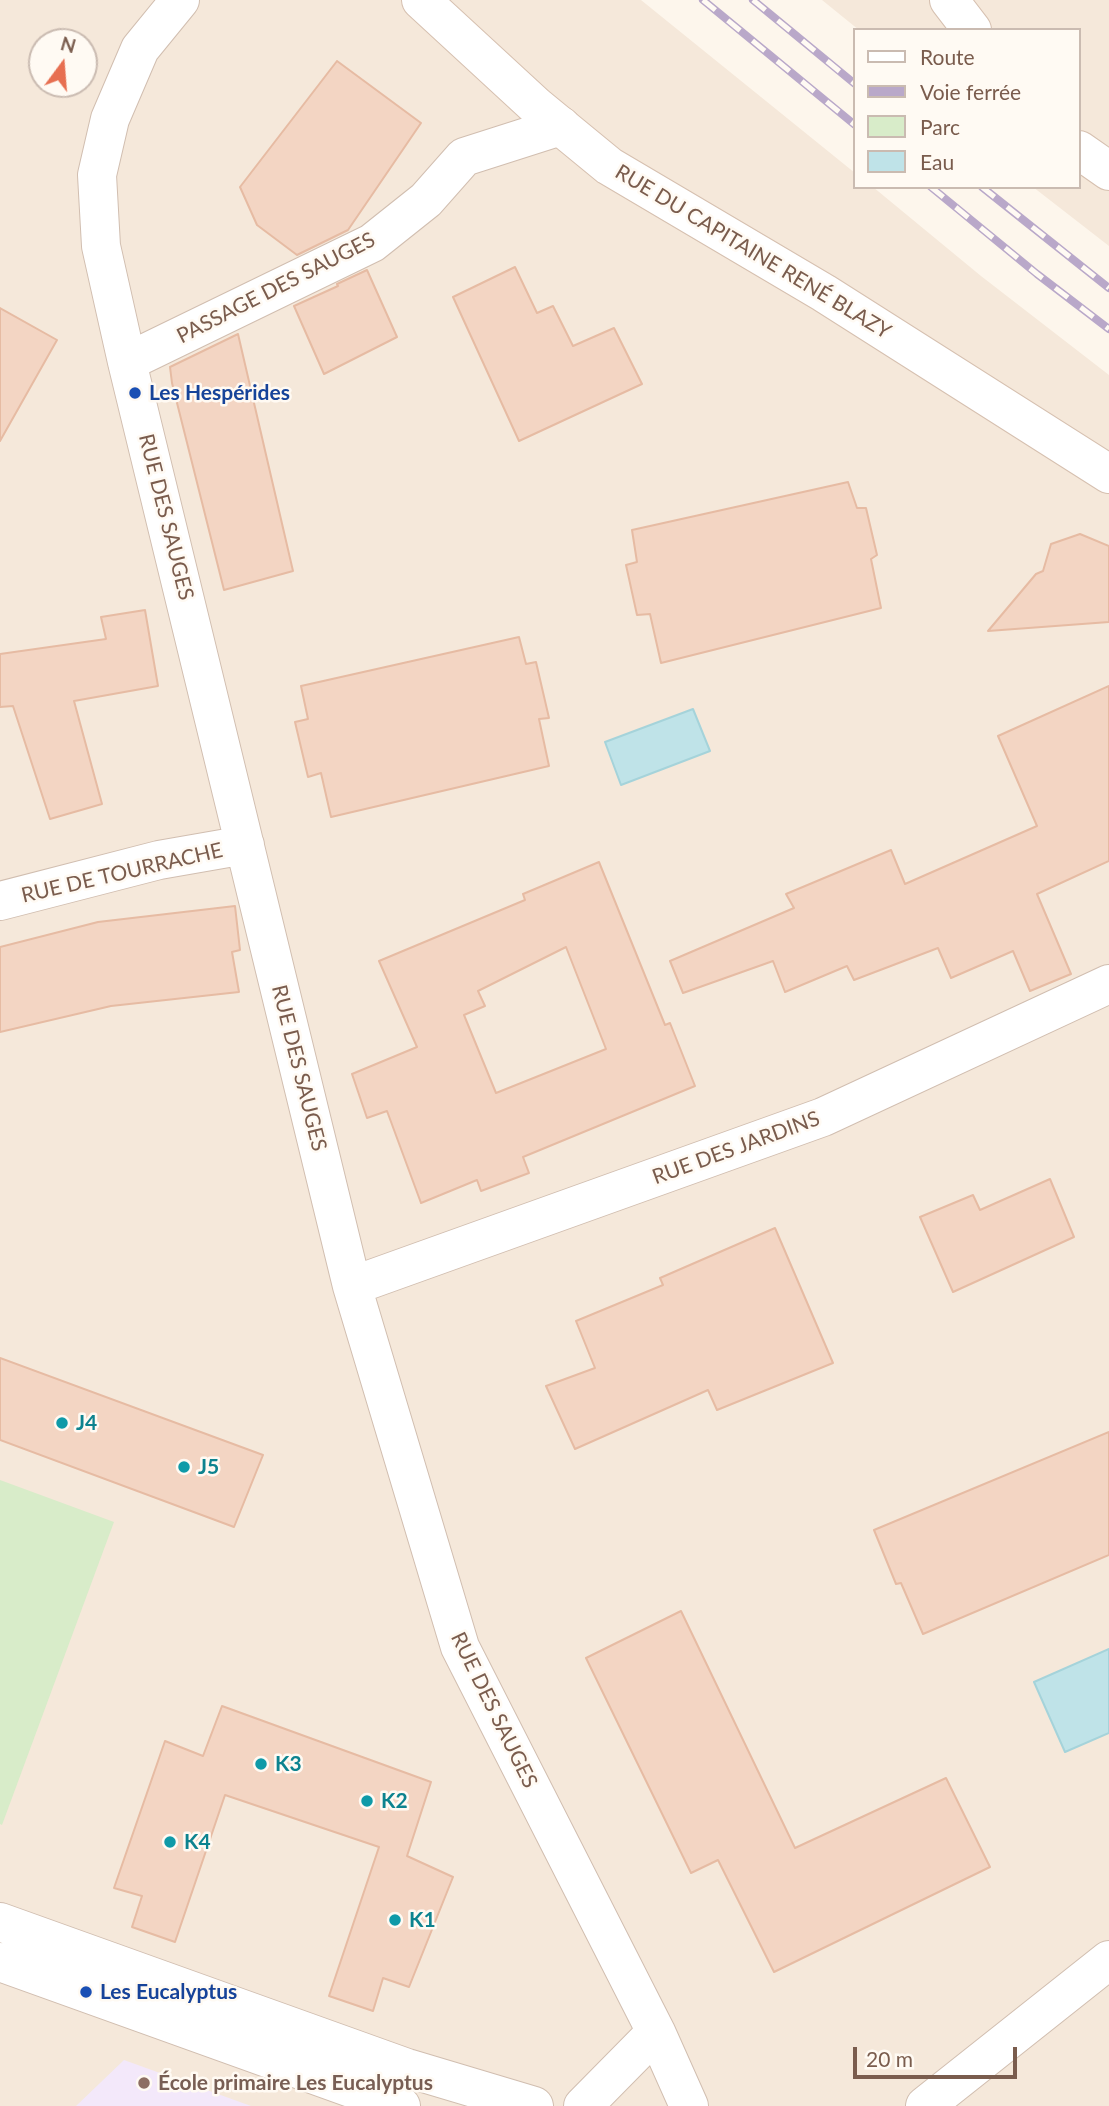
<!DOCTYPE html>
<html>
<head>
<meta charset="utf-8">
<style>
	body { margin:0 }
	#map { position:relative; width:1109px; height:2106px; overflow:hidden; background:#fdf6ec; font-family:Lato,sans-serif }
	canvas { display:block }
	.legend { position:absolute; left:853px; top:28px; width:228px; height:161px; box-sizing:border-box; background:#fffaf3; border:2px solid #cabbb1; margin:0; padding:9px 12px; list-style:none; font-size:21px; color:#7a5c4d }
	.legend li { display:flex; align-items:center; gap:14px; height:35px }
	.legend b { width:35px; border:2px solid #cabbb1 }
	.north { position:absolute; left:28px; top:28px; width:70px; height:70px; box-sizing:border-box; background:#fffaf3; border:2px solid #cabbb1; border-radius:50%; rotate:16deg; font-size:19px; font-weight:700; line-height:28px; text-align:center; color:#7a5c4d }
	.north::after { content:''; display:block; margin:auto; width:24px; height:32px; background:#e76f51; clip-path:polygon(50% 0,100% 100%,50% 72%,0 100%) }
	.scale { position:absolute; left:853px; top:2047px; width:164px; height:32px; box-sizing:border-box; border:4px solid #7a5c4d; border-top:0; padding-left:9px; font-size:21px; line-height:24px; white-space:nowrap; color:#7a5c4d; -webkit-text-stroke:5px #fffaf3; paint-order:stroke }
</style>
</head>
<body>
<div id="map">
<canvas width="1109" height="2106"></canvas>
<ul class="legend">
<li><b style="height:9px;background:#fff"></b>Route</li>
<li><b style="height:9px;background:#b9a8c9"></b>Voie ferrée</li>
<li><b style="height:19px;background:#d8ecc9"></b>Parc</li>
<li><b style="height:19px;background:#bfe3e8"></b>Eau</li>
</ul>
<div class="north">N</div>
<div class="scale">20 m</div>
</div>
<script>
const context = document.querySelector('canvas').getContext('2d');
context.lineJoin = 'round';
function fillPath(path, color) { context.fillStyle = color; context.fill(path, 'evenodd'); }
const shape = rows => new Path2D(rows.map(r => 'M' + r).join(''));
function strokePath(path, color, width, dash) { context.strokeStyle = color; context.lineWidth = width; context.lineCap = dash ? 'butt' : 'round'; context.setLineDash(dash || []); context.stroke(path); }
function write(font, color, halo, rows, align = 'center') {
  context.font = font + ' Lato,sans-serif'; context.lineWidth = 5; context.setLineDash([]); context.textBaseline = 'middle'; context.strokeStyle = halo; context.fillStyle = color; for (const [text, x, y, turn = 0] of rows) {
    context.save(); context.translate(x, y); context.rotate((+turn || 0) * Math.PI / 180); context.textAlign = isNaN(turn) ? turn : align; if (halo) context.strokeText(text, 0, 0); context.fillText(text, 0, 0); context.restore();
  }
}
fillPath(shape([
	[0,0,641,0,855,173,855,187,873,187,981,276,1109,375,1109,2106,0,2106],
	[42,42,84,42,84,84,42,84],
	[822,0,1109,0,1109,246,1033,187,1079,187,1079,30,859,30]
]), '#f5e8da');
fillPath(shape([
	[124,2060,251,2106,76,2106]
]), '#f3e8fa');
fillPath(shape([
	[0,1480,114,1522,2,1825,0,1824]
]), '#d8ecc9');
const water = shape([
	[693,709,710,751,621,785,605,742,693,709],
	[1109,1649,1109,1733,1065,1752,1034,1682,1109,1649]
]);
fillPath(water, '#bfe3e8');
strokePath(water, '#a5d3da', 2);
const building = shape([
	[337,61,421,123,348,230,297,255,257,225,240,187,337,61],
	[515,267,537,313,553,306,573,346,614,328,642,384,519,441,453,297,515,267],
	[367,270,397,337,324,374,294,306,338,286,337,284,367,270],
	[0,308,57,340,0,441,0,308],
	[238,334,293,571,224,590,172,383,170,367,238,334],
	[848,482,857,508,866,508,877,555,871,559,881,608,661,663,650,614,637,615,626,565,637,562,632,530,848,482],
	[1080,534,1109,546,1109,622,988,631,1036,574,1043,571,1051,544,1080,534],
	[145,610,158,686,74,701,102,804,50,819,13,706,0,707,0,654,106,639,101,617,145,610],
	[519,637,526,664,536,662,549,718,539,719,549,766,331,817,321,773,308,777,295,722,308,719,301,686,519,637],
	[1109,686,1109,861,1037,894,1071,974,1030,991,1013,951,951,978,938,948,854,980,847,966,785,992,773,961,683,993,670,961,794,908,786,894,891,850,905,884,1037,826,998,736,1109,686],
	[599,862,665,1025,670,1023,695,1086,523,1157,529,1173,481,1191,477,1180,421,1203,387,1111,367,1118,352,1074,417,1047,379,961,525,900,523,894,599,862],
	[566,947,606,1049,496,1093,464,1015,485,1006,478,991,566,947],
	[235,906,240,950,232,952,239,992,111,1006,0,1032,0,947,98,922,235,906],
	[1050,1179,1074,1237,953,1292,920,1217,973,1195,980,1210,1050,1179],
	[775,1228,833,1363,717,1410,708,1390,575,1449,546,1386,595,1368,576,1321,663,1285,660,1278,775,1228],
	[0,1358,263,1455,234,1527,0,1440,0,1358],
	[1109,1432,1109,1555,923,1634,901,1583,896,1584,874,1530,1109,1432],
	[681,1611,795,1848,946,1778,990,1867,774,1972,718,1860,691,1873,586,1658,681,1611],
	[222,1706,431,1782,407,1856,453,1877,409,1987,383,1978,373,2011,329,1996,379,1847,225,1795,175,1942,132,1927,142,1896,114,1888,165,1741,203,1756,222,1706]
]);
fillPath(building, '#f3d5c3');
strokePath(building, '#e6bba3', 2);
const street = shape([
	[180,0,140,49,110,119,97,175,101,246,127,362,352,1286,460,1647,656,2032,689,2106],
	[127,362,372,243,426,200,464,157,561,126],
	[0,901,159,860,245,845],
	[352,1286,823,1117,1109,984],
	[0,1922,407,2068,534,2106],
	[0,1962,401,2106],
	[583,2106,656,2032],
	[925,2106,1109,1960]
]);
const secondary = shape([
	[421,0,536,106,609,166,824,293,1109,474],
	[949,0,972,30],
	[1079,150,1109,171]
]);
strokePath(street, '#d1beb0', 40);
strokePath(secondary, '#d6c0b0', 40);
strokePath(street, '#fff', 38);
strokePath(secondary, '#fff', 38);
const rail = shape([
	[703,0,855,125],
	[753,0,855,84],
	[931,187,1037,274,1109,329],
	[982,187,1109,288]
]);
strokePath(rail, '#b9a8c9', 8);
strokePath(rail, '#fffaf3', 5, [16]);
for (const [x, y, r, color] of [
	[135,393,7,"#1a4fb4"],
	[62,1423,7,"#0f9aa8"],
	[184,1467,7,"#0f9aa8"],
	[261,1764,7,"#0f9aa8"],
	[367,1801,7,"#0f9aa8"],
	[170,1842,7,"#0f9aa8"],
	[395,1920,7,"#0f9aa8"],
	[86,1992,7,"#1a4fb4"],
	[144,2083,7,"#8d6e63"]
]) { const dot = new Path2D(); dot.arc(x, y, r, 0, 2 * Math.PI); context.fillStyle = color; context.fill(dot); strokePath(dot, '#fffaf3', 2.5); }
write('21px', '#7a5c4d', '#fffaf3', [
	["RUE DU CAPITAINE RENÉ BLAZY",753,252,31],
	["PASSAGE DES SAUGES",276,288,-27],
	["RUE DES SAUGES",166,517,76],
	["RUE DE TOURRACHE",122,873,-13],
	["RUE DES SAUGES",299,1068,76],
	["RUE DES JARDINS",736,1148,-20],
	["RUE DES SAUGES",494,1710,64]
]);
write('bold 21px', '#164399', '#fffaf3', [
	["Les Hespérides",149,393],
	["Les Eucalyptus",100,1992]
], 'left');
write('bold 21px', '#0d838f', '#fffaf3', [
	["J4",76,1423],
	["J5",198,1467],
	["K3",275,1764],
	["K2",381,1801],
	["K4",184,1842],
	["K1",409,1920]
], 'left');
write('bold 21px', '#785e54', '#fffaf3', [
	["École primaire Les Eucalyptus",158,2083]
], 'left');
</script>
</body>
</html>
